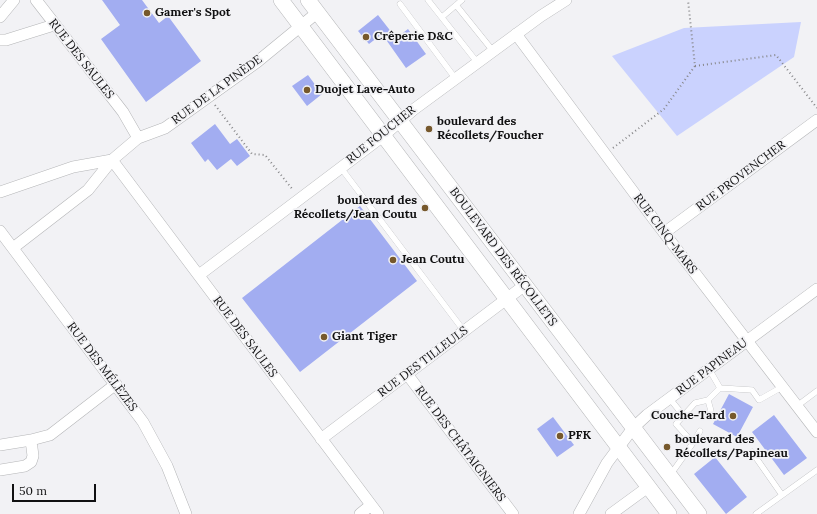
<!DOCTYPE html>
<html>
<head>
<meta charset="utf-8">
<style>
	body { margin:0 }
	#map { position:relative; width:817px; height:514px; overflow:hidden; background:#f2f2f5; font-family:Lora,serif }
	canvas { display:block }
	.scale { position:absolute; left:12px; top:484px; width:84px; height:18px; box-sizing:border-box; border:2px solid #111112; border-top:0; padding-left:5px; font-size:12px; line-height:14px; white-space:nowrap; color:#111112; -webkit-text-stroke:3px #f2f2f5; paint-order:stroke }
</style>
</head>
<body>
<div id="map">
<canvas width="817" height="514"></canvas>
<div class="scale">50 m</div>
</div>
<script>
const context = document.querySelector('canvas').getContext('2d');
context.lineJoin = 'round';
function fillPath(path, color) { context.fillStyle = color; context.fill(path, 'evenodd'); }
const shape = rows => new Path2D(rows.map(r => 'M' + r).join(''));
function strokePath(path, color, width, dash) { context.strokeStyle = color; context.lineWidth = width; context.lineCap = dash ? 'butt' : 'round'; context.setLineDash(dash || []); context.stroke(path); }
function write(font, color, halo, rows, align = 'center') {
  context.font = font + ' Lora,serif'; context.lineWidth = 3.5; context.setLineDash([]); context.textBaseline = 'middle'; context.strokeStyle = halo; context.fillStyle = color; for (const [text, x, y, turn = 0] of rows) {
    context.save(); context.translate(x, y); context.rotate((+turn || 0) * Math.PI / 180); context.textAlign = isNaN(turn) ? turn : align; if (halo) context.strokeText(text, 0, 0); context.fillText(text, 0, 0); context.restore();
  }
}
fillPath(shape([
	[801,22,794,57,677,136,612,56,684,28]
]), '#cad2fe');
fillPath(shape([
	[102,0,142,0,159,23,168,16,201,61,146,102,101,39,120,25],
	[378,15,396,38,408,29,426,54,406,68,382,34,369,44,358,31],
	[308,75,322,94,307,106,292,86],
	[215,124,230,144,237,139,250,156,237,166,231,159,217,170,208,159,205,162,191,143],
	[360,206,417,281,300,372,242,298],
	[729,394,753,407,737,437,713,424],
	[774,415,807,458,784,475,752,432],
	[553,417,574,445,557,457,537,429],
	[715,457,747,497,726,514,694,474]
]), '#a2adf1');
const lane = shape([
	[428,0,477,62],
	[400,4,455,78],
	[456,5,493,51],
	[442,17,462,0],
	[341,168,464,331],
	[720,388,752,390,759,400,782,387],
	[670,399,683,415],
	[797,406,817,391],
	[707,416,711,411,708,400],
	[693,443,700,431],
	[752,452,782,495],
	[671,474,693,443,676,424,695,403,708,400,720,388,709,369],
	[756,514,817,470]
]);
const street = shape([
	[36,0,123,112,138,138],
	[0,17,14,0],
	[516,34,655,221,817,432],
	[0,40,6,40,54,25],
	[112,160,378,514],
	[0,192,73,167,112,160],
	[0,231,143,422,167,466,186,514],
	[664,233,817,120],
	[13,248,88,190,112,160,138,138,165,128,257,62,318,12],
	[199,275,383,136,413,110,541,16,566,0],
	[407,374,513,514],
	[321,439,525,285],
	[31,440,50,435,116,384],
	[0,445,31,440,33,456,31,462,25,466,0,470],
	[360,514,371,505],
	[579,514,607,463,633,428,647,415,817,289],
	[611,514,648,487]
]);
const secondary = shape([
	[281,0,669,514],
	[308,0,699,514]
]);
strokePath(lane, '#b4b5b7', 6);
strokePath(street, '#b4b5b7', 12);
strokePath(secondary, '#b4b5b7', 16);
strokePath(shape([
	[695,66,776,55,817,108],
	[215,105,252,154,265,155,293,190],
	[613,148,664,109,695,66,688,0]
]), '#868688', 2, [1, 3]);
strokePath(lane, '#fff', 5.5);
strokePath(street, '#fff', 11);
strokePath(secondary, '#fff', 15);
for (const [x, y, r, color] of [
	[147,13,4,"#76582c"],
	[366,37,4,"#76582c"],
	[307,90,4,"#76582c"],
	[429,129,4,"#76582c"],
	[425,208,4,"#76582c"],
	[393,260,4,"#76582c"],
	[324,337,4,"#76582c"],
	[733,416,4,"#76582c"],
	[560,436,4,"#76582c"],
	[667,447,4,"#76582c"]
]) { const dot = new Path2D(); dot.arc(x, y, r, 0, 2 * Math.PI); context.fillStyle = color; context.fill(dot); strokePath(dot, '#f2f2f5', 1.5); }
write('bold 12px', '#111112', '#f2f2f5', [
	["Gamer's Spot",155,13],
	["Crêperie D&C",374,37],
	["Duojet Lave-Auto",315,90],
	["boulevard des",437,122],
	["Récollets/Foucher",437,136],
	["boulevard des",417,201,"right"],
	["Récollets/Jean Coutu",417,215,"right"],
	["Jean Coutu",401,260],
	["Giant Tiger",332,337],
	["Couche-Tard",725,416,"right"],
	["PFK",568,436],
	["boulevard des",675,440],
	["Récollets/Papineau",675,454]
], 'left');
write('12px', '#111112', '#f2f2f5', [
	["RUE DES SAULES",81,59,52],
	["RUE DE LA PINÈDE",217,90,-36],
	["RUE FOUCHER",381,135,-39],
	["RUE PROVENCHER",741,176,-37],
	["RUE CINQ-MARS",665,234,53],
	["BOULEVARD DES RÉCOLLETS",503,257,53],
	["RUE DES SAULES",245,337,53],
	["RUE DES TILLEULS",423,362,-37],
	["RUE DES MÉLÈZES",102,367,53],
	["RUE PAPINEAU",712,367,-37],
	["RUE DES CHÂTAIGNIERS",460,444,53]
]);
</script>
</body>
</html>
